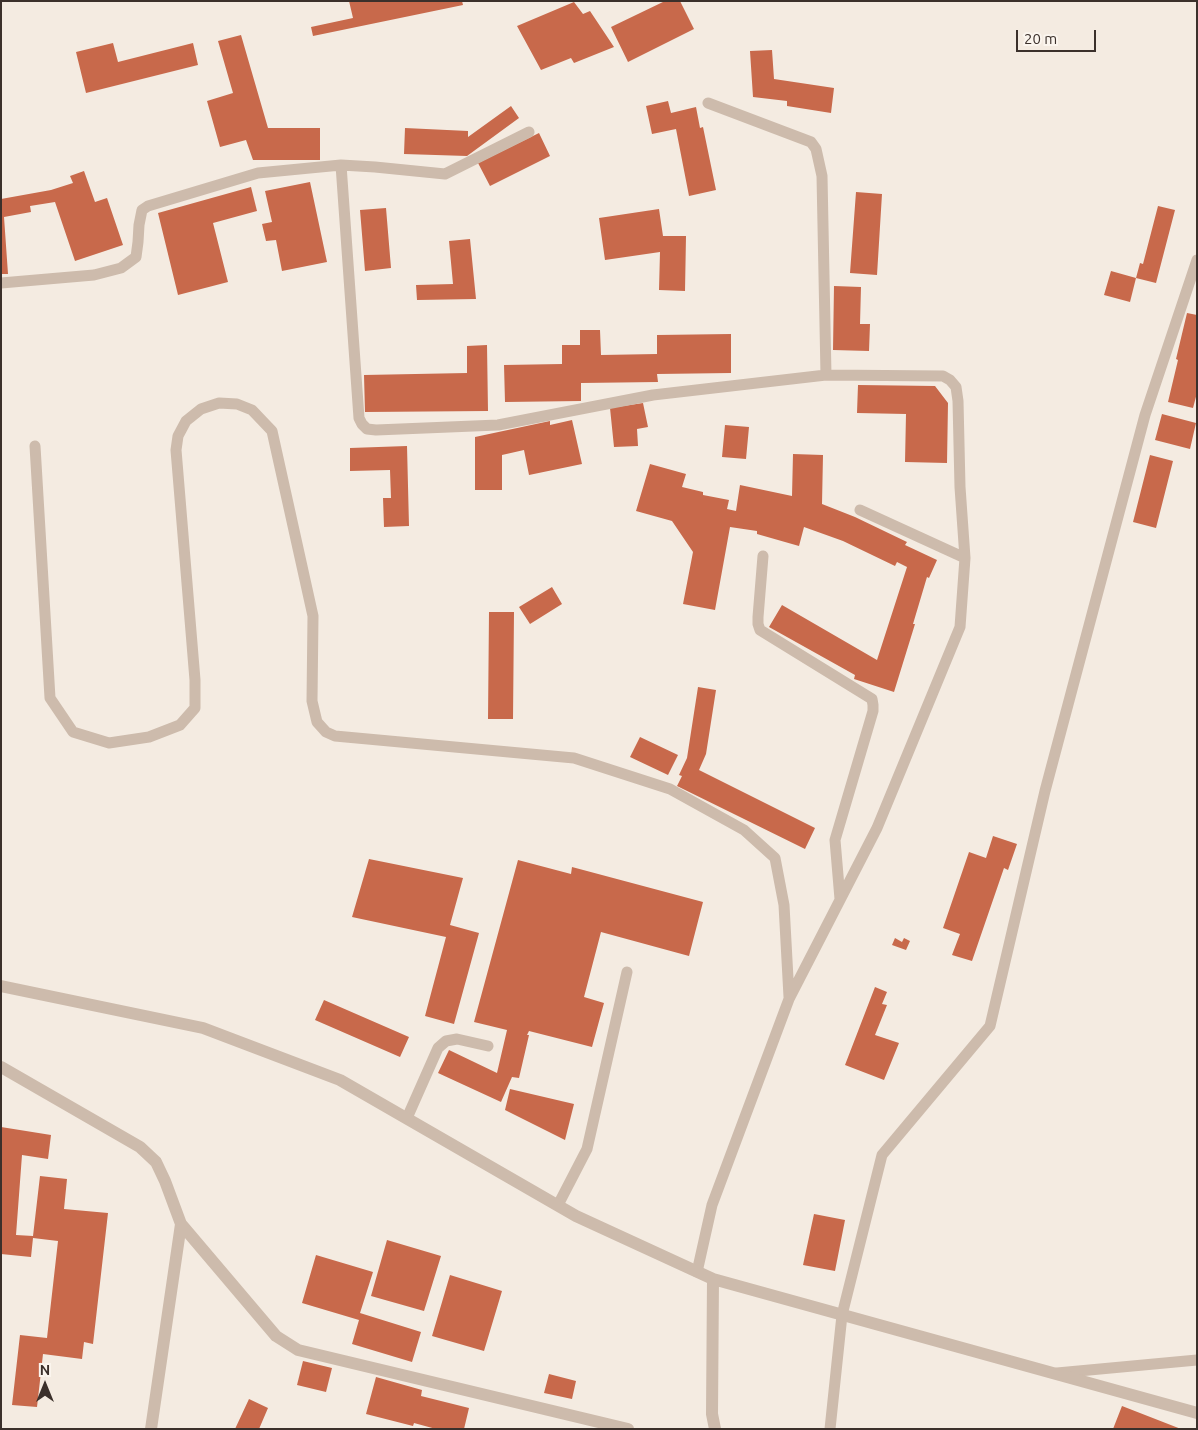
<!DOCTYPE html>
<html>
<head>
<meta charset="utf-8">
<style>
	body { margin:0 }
	#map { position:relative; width:1198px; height:1430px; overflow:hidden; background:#f4ebe1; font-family:Ubuntu,sans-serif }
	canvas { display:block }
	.frame { position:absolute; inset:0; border:2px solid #3b302b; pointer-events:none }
	.north { position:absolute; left:20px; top:1360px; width:50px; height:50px; -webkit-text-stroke:4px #fbf5ee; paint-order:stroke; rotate:0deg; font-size:14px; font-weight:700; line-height:20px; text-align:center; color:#3b302b }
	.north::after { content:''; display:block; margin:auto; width:18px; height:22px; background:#3b302b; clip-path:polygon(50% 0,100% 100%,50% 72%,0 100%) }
	.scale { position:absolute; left:1016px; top:30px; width:80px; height:22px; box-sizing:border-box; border:2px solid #3b302b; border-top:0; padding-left:6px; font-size:15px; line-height:18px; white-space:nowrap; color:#3b302b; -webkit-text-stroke:4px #fbf5ee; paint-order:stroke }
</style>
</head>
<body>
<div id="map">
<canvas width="1198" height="1430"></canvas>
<div class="frame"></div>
<div class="north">N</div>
<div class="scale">20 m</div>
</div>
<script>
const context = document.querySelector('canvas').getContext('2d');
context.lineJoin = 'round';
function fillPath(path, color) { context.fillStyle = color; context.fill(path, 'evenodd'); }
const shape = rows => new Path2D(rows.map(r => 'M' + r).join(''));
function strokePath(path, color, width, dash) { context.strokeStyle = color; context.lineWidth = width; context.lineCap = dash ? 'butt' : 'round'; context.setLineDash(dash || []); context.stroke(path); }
fillPath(shape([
	[349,1,462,1,463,5,313,36,311,27,353,18],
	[665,1,680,1,694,29,628,62,611,27],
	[574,2,583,14,590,11,614,47,574,63,571,58,541,70,517,26],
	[241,35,268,128,320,128,320,160,253,160,246,140,220,147,207,101,233,93,218,41],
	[113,43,118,62,193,43,198,65,86,93,76,52],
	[772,50,774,79,834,88,831,113,787,106,787,101,753,97,750,51],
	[668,101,671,113,696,107,700,128,703,127,716,190,689,196,676,129,652,134,646,106],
	[511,106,519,118,467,156,404,154,405,128,468,131,468,137],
	[539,133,550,156,490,186,478,163],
	[84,171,95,202,107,198,123,245,75,261,55,202,30,206,31,212,4,217,8,274,1,274,1,199,51,190,73,183,70,176],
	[310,182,327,262,282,271,276,240,266,241,262,224,272,222,265,191],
	[251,187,257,211,213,223,228,282,178,295,158,213],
	[856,192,882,194,877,275,850,273],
	[1158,206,1175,210,1156,283,1136,278,1130,302,1104,295,1111,271,1136,278,1140,263,1143,264],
	[386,208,391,268,365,271,360,210],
	[659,209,663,236,686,236,685,291,659,290,660,252,605,260,599,218],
	[470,239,476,299,417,300,416,285,453,284,449,241],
	[834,286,861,287,860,324,870,324,869,351,833,350],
	[1187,313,1197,315,1197,393,1193,408,1168,402,1178,360,1176,359],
	[580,330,600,330,601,355,657,354,657,335,731,334,731,373,657,374,658,382,581,383,581,401,505,402,504,365,562,364,562,345,580,345],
	[487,345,488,411,365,412,364,375,467,373,467,346],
	[858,385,935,386,948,403,947,463,905,462,906,414,857,413],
	[643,403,648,427,637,429,638,446,614,447,610,408],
	[1162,414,1196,423,1190,449,1155,440],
	[572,420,582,464,529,475,524,450,502,455,502,490,475,490,475,437,550,421,550,425],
	[725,425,749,427,746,459,722,457],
	[407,446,409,526,384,527,383,498,391,498,390,470,350,471,350,448],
	[793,454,823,455,822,504,855,517,907,542,905,545,937,560,929,578,927,577,913,624,915,624,894,692,854,679,855,675,769,627,782,605,877,660,907,567,897,562,895,566,843,541,804,527,799,546,757,534,757,531,730,527,715,610,683,604,693,552,672,521,636,511,650,464,686,474,682,487,703,492,703,495,729,500,727,509,736,511,740,485,792,496],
	[1150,455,1173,461,1156,528,1133,522],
	[552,587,562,604,530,624,519,607],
	[489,612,514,612,513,719,488,719],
	[698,687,716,690,706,754,699,770,815,828,805,849,677,786,682,776,679,775,687,758],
	[640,737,678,755,668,775,630,757],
	[993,836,1017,844,1008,870,1004,868,972,961,952,955,960,934,943,928,969,852,986,858],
	[369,859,463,878,450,925,479,933,454,1024,425,1016,446,937,352,917],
	[518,860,571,874,572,867,703,902,689,956,601,932,584,997,604,1003,592,1047,529,1031,527,1035,529,1035,519,1078,512,1077,501,1102,438,1073,449,1050,497,1073,507,1030,474,1022],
	[895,938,902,942,904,938,910,941,906,950,892,945],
	[875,987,887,992,882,1004,887,1005,875,1035,899,1043,884,1080,845,1065],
	[324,1000,409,1037,400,1057,315,1020],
	[510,1089,574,1104,565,1140,505,1110],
	[1,1127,51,1135,48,1159,22,1155,16,1235,33,1236,40,1176,67,1179,64,1209,108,1213,93,1344,84,1342,82,1359,43,1354,37,1407,12,1405,20,1335,47,1338,58,1241,33,1238,31,1257,1,1254],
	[814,1214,845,1220,835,1271,803,1265],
	[387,1240,441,1256,424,1311,371,1296],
	[316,1255,373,1272,360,1313,421,1332,412,1362,352,1344,359,1320,302,1303],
	[450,1275,502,1291,484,1351,432,1336],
	[303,1361,332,1368,326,1392,297,1385],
	[549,1374,576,1381,572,1399,544,1393],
	[376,1377,422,1390,421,1396,469,1408,464,1429,436,1429,414,1423,413,1426,366,1414],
	[249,1399,268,1408,259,1429,235,1429],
	[1122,1406,1181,1429,1113,1429]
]), '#c8694b');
strokePath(shape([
	[708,103,811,142,816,149,822,176,826,375],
	[341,165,359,418,362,424,367,429,376,430,498,425,653,395,826,375,943,376,950,380,956,387,958,401,960,487,965,558,960,627,877,828,789,999,712,1205,697,1272],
	[1,283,94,275,121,268,136,257,138,242,139,225,142,210,148,206,258,173,341,165,375,167,445,174,529,132],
	[35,446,50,698,73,732,109,743,149,737,180,725,195,708,195,680,176,450,178,436,186,421,201,409,219,403,237,404,252,410,272,431,313,616,312,701,317,722,326,732,335,736,574,758,670,789,744,830,775,858,784,905,789,997],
	[860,510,965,558],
	[763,556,758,617,758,624,760,630,872,699,873,705,873,711,835,840,840,899],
	[407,1118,438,1048,446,1041,457,1039,488,1046],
	[558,1205,587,1149,627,972],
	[1057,1373,1197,1360],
	[830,1429,842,1315,882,1155,990,1026,1045,791,1145,415,1197,260]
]), '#cdbbac', 11);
strokePath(shape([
	[1,986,203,1028,340,1080,576,1216,713,1279,712,1414,715,1429],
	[1,1067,140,1147,156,1162,165,1181,181,1224,151,1429],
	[181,1224,276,1336,298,1350,628,1429],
	[713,1279,1197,1413]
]), '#cdbbac', 12);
</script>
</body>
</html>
